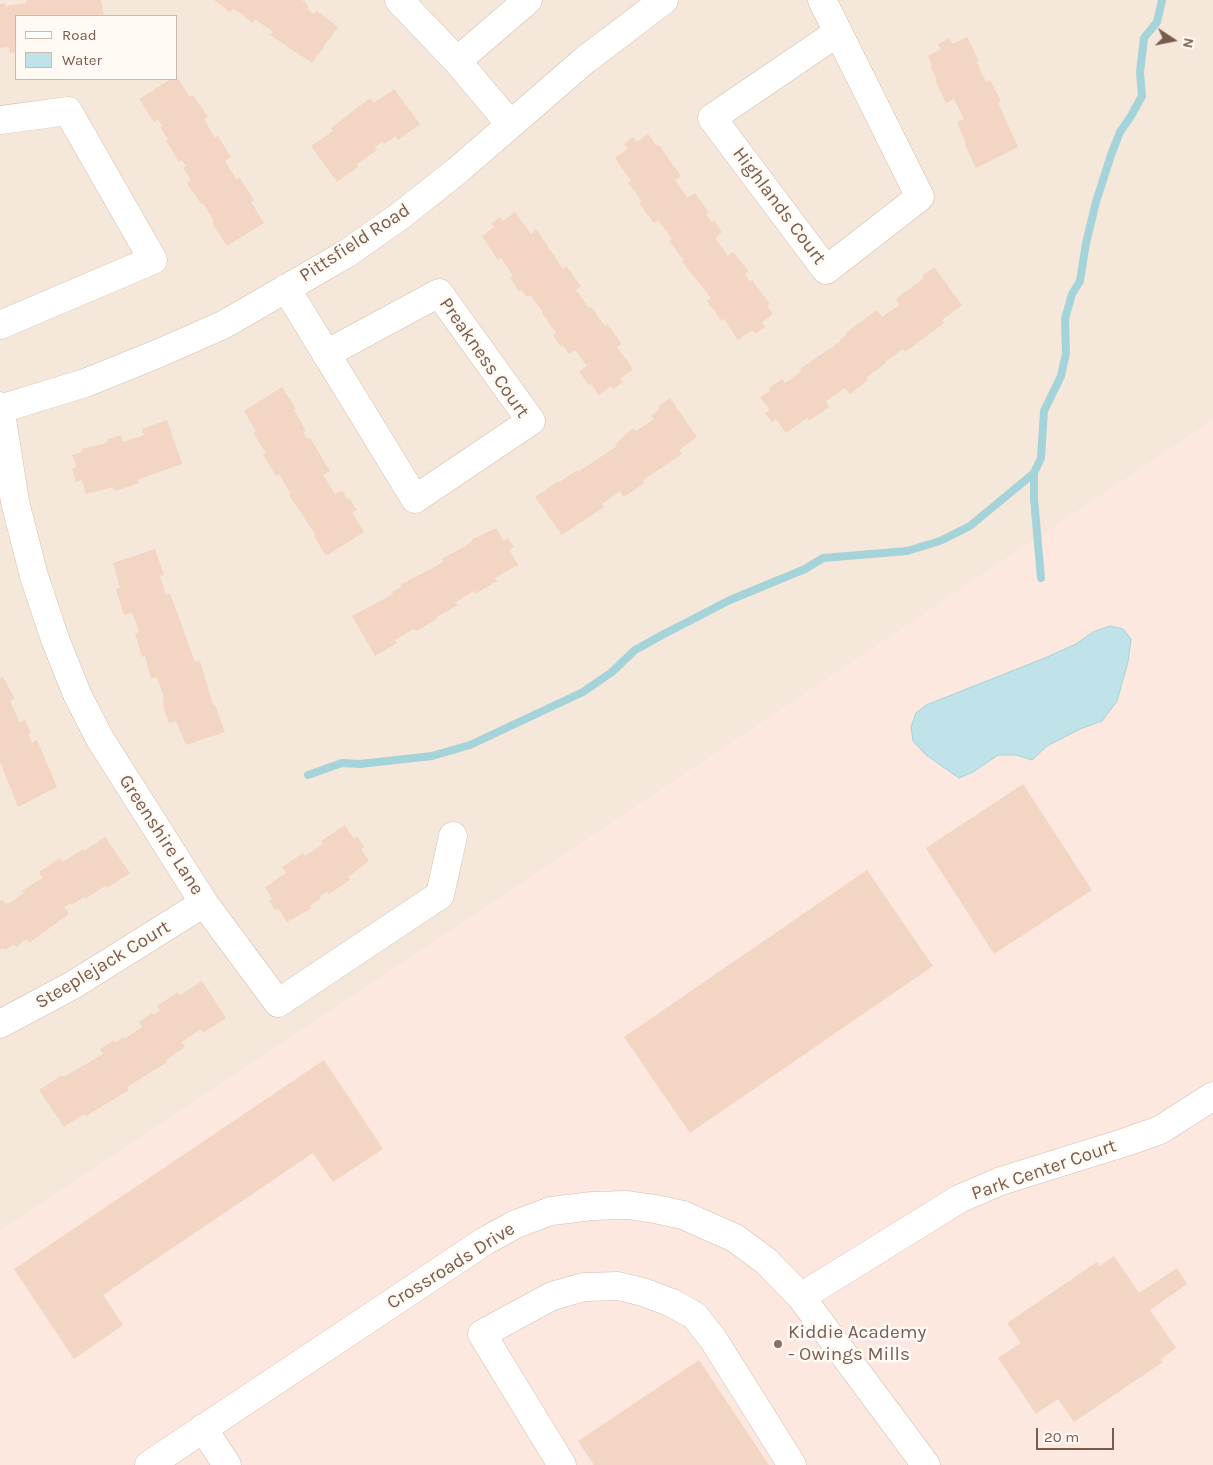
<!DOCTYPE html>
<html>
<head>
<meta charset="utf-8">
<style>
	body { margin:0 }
	#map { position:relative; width:1213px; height:1465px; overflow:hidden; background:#fdf6ec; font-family:Karla,sans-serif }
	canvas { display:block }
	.legend { position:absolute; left:15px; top:15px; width:162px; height:65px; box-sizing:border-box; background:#fffaf3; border:1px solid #cabbb1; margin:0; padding:6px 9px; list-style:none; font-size:15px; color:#7a5c4d }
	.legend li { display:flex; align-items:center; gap:10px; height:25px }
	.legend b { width:25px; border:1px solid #cabbb1 }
	.north { position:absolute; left:1148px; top:15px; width:50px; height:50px; -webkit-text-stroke:4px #fffaf3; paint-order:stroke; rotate:101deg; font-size:14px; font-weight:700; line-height:20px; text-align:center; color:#7a5c4d }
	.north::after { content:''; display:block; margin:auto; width:18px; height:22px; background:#7a5c4d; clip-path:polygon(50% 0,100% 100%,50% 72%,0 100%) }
	.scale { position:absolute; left:1036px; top:1428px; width:78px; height:22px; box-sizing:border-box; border:2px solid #7a5c4d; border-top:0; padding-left:6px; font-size:15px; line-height:18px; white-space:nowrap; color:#7a5c4d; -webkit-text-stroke:4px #fffaf3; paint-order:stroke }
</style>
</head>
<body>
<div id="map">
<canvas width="1213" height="1465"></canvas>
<ul class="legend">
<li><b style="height:6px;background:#fff"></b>Road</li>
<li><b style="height:14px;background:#bfe3e8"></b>Water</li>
</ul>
<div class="north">N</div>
<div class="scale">20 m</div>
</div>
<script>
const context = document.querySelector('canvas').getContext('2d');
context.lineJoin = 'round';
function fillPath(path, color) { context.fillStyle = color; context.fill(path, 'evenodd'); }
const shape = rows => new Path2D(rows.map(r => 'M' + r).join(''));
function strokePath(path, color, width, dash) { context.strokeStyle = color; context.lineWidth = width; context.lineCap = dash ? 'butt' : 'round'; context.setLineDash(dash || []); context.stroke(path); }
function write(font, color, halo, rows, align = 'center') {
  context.font = font + ' Karla,sans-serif'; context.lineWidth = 5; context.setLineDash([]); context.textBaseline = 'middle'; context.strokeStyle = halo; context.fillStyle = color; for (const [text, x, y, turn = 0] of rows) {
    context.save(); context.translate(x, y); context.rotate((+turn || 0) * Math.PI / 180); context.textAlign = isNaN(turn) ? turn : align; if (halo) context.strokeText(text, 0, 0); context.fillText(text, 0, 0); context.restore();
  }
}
fillPath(shape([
	[0,0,1213,0,1213,421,0,1232],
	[16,16,176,16,176,79,16,79]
]), '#f5e8da');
fillPath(shape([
	[1213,421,1213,1465,0,1465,0,1232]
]), '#fde8e0');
const water = shape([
	[1110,626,1123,629,1131,639,1128,662,1117,701,1102,721,1080,729,1047,746,1032,760,1016,755,998,755,973,772,959,778,926,755,913,741,911,727,916,713,926,705,1045,658,1076,644,1093,632,1110,626]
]);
fillPath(water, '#bfe3e8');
strokePath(water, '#a5d3da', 1);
strokePath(shape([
	[1041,578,1034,499,1034,473,1041,458,1044,411,1061,376,1066,353,1065,319,1072,294,1080,281,1086,243,1096,202,1111,155,1120,132,1131,116,1142,96,1140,72,1144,38,1157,22,1162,0],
	[308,775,342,763,360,764,432,756,470,745,583,692,612,672,635,650,664,634,730,600,805,569,823,558,907,551,940,541,970,526,1034,473]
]), '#a5d3da', 8);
fillPath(shape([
	[26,0,101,0,104,16,16,16,16,52,10,53,9,47,0,48,0,4,5,3,5,6,26,3],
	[214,0,302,0,309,6,307,9,314,14,317,11,338,27,312,63,270,35,273,32,255,19,253,23,233,8,230,12],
	[967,37,979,61,977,62,986,82,990,80,1001,101,998,103,1018,147,976,168,965,145,966,144,957,122,964,119,954,99,946,103,935,80,937,80,930,66,932,65,928,56,941,49,938,44,949,38,952,44],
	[176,76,190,97,193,95,208,117,204,119,215,138,218,136,231,157,225,161,237,180,240,178,254,200,251,202,264,223,227,246,212,223,214,221,203,203,201,204,187,183,191,180,183,168,186,166,182,160,179,162,166,141,168,139,160,127,162,126,158,119,154,122,139,99,171,79,176,79],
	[394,89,420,124,398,140,395,136,384,144,382,142,375,147,377,150,357,164,359,166,337,182,311,146,333,131,331,128,370,98,374,103],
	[648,134,657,146,659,145,681,176,675,180,688,198,695,193,709,213,706,214,712,222,714,220,722,232,715,238,728,256,733,252,749,272,745,274,750,282,752,280,770,304,767,306,773,314,762,322,765,327,755,334,752,330,738,340,724,319,722,321,707,301,711,298,682,262,684,260,669,241,672,239,658,220,654,223,639,203,642,201,628,183,631,181,615,158,628,149,624,144,633,137,637,142],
	[515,212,531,234,536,229,563,269,566,266,581,286,576,290,589,308,591,307,605,326,607,324,622,344,617,347,633,369,620,379,623,382,613,389,611,386,599,395,591,384,589,385,579,372,587,366,575,350,569,354,563,345,561,347,553,335,556,333,542,313,543,312,530,295,527,297,521,289,519,291,510,278,513,276,501,258,498,260,482,236,494,227,491,223,500,217,503,221],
	[934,267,962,305,942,320,944,323,905,352,903,349,885,362,886,363,866,378,868,380,850,394,845,388,826,401,829,407,809,421,807,418,786,433,776,419,772,422,765,413,770,410,760,398,770,391,769,388,782,379,785,383,802,371,800,369,841,341,840,340,847,334,846,333,877,310,882,317,900,305,896,299,924,278,922,276],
	[282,387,296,409,294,410,306,431,303,432,308,439,310,438,330,471,323,475,335,494,342,490,347,499,349,498,357,510,352,513,364,532,326,556,314,536,315,534,289,495,291,494,279,474,276,476,263,455,266,453,253,433,256,431,244,411],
	[670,398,697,437,679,450,682,454,643,480,644,483,624,497,620,491,602,504,604,507,562,535,535,497,557,482,558,483,577,470,578,472,617,446,615,444,624,437,624,436,634,428,636,431,654,419,651,415,660,409,658,406],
	[167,420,182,464,137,480,139,483,115,491,113,487,86,494,82,480,76,482,72,469,77,467,72,455,82,452,81,449,107,443,107,440,121,435,123,442,144,435,142,429],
	[496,528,504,541,508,538,514,547,509,550,518,565,495,578,497,581,475,594,474,591,456,602,458,605,436,617,437,619,416,631,414,629,395,640,397,643,375,656,352,616,393,594,392,592,401,587,400,585,444,562,442,559,472,542,471,540],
	[155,549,164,575,160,576,166,595,170,593,195,662,200,661,213,705,215,705,225,732,186,745,176,721,169,723,163,705,164,705,163,699,164,698,157,677,151,679,145,656,142,657,135,633,139,632,132,612,124,615,116,589,120,588,113,563],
	[3,677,15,699,10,701,20,722,25,720,31,733,28,734,32,743,37,740,57,787,18,807,0,762,0,678],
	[1023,784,1092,890,994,954,926,848],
	[345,825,354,839,357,836,364,847,361,849,369,861,348,877,350,880,329,894,327,891,320,896,321,898,310,906,312,908,287,922,278,908,275,910,269,900,272,899,265,887,286,873,282,867,303,853,305,856,323,844,321,841],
	[105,837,130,873,107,888,105,886,85,899,84,897,72,905,71,903,64,907,69,914,29,943,27,939,16,947,14,944,5,950,3,948,0,950,0,901,2,900,6,905,24,893,22,891,42,878,39,872,60,858,63,862,83,849,84,851],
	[867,870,933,966,690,1133,624,1037],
	[202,981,226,1018,203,1033,201,1029,182,1042,185,1047,166,1060,167,1062,127,1087,129,1090,86,1116,84,1114,64,1127,39,1090,62,1075,64,1077,103,1054,100,1049,114,1040,115,1043,123,1037,124,1039,142,1027,139,1022,152,1013,153,1015,160,1010,157,1006,178,992,180,995],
	[324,1060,383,1149,333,1182,313,1153,103,1295,123,1325,74,1359,14,1269],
	[1114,1256,1139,1293,1177,1268,1187,1284,1150,1310,1176,1348,1161,1359,1163,1362,1074,1422,1058,1399,1036,1414,998,1358,1021,1343,1007,1323,1097,1262,1100,1266],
	[699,1360,769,1465,594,1465,578,1441]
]), '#f3d5c3');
const minor = shape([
	[399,0,457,61,510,124],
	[822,0,920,197,826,270,712,118,837,33],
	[457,61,528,0],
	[0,120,68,111,153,260,0,325],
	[286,288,415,499,531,421,439,293,326,354],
	[0,406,15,502,34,576,55,639,77,694,100,739,204,903,278,1003,440,895,453,836],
	[0,409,85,383,157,354,223,325,346,254,400,216,458,170,585,60,664,0],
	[0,1024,73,985,204,903],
	[801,1297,959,1199,1001,1181,1126,1142,1160,1130,1213,1096],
	[203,1428,227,1465],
	[149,1465,485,1241,516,1224,551,1211,592,1206,627,1205,655,1209,683,1215,735,1238,766,1261,801,1297,926,1465],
	[562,1465,482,1334,552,1296,584,1287,618,1286,643,1292,672,1303,695,1316,713,1339,792,1465]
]);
strokePath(minor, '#d1beb0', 29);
strokePath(minor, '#fff', 28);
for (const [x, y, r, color] of [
	[778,1344,5,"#8d6e63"]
]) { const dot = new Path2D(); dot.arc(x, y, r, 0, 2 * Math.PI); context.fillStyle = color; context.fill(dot); strokePath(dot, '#fffaf3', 2); }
write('19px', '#7a5c4d', '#fffaf3', [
	["Highlands Court",779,206,53],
	["Pittsfield Road",355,243,-33],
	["Preakness Court",484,358,55],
	["Greenshire Lane",161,835,57],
	["Steeplejack Court",103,965,-31],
	["Park Center Court",1044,1170,-19],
	["Crossroads Drive",451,1266,-32]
]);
write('19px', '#785e54', '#fffaf3', [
	["Kiddie Academy",788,1333],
	["- Owings Mills",788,1355]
], 'left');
</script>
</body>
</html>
